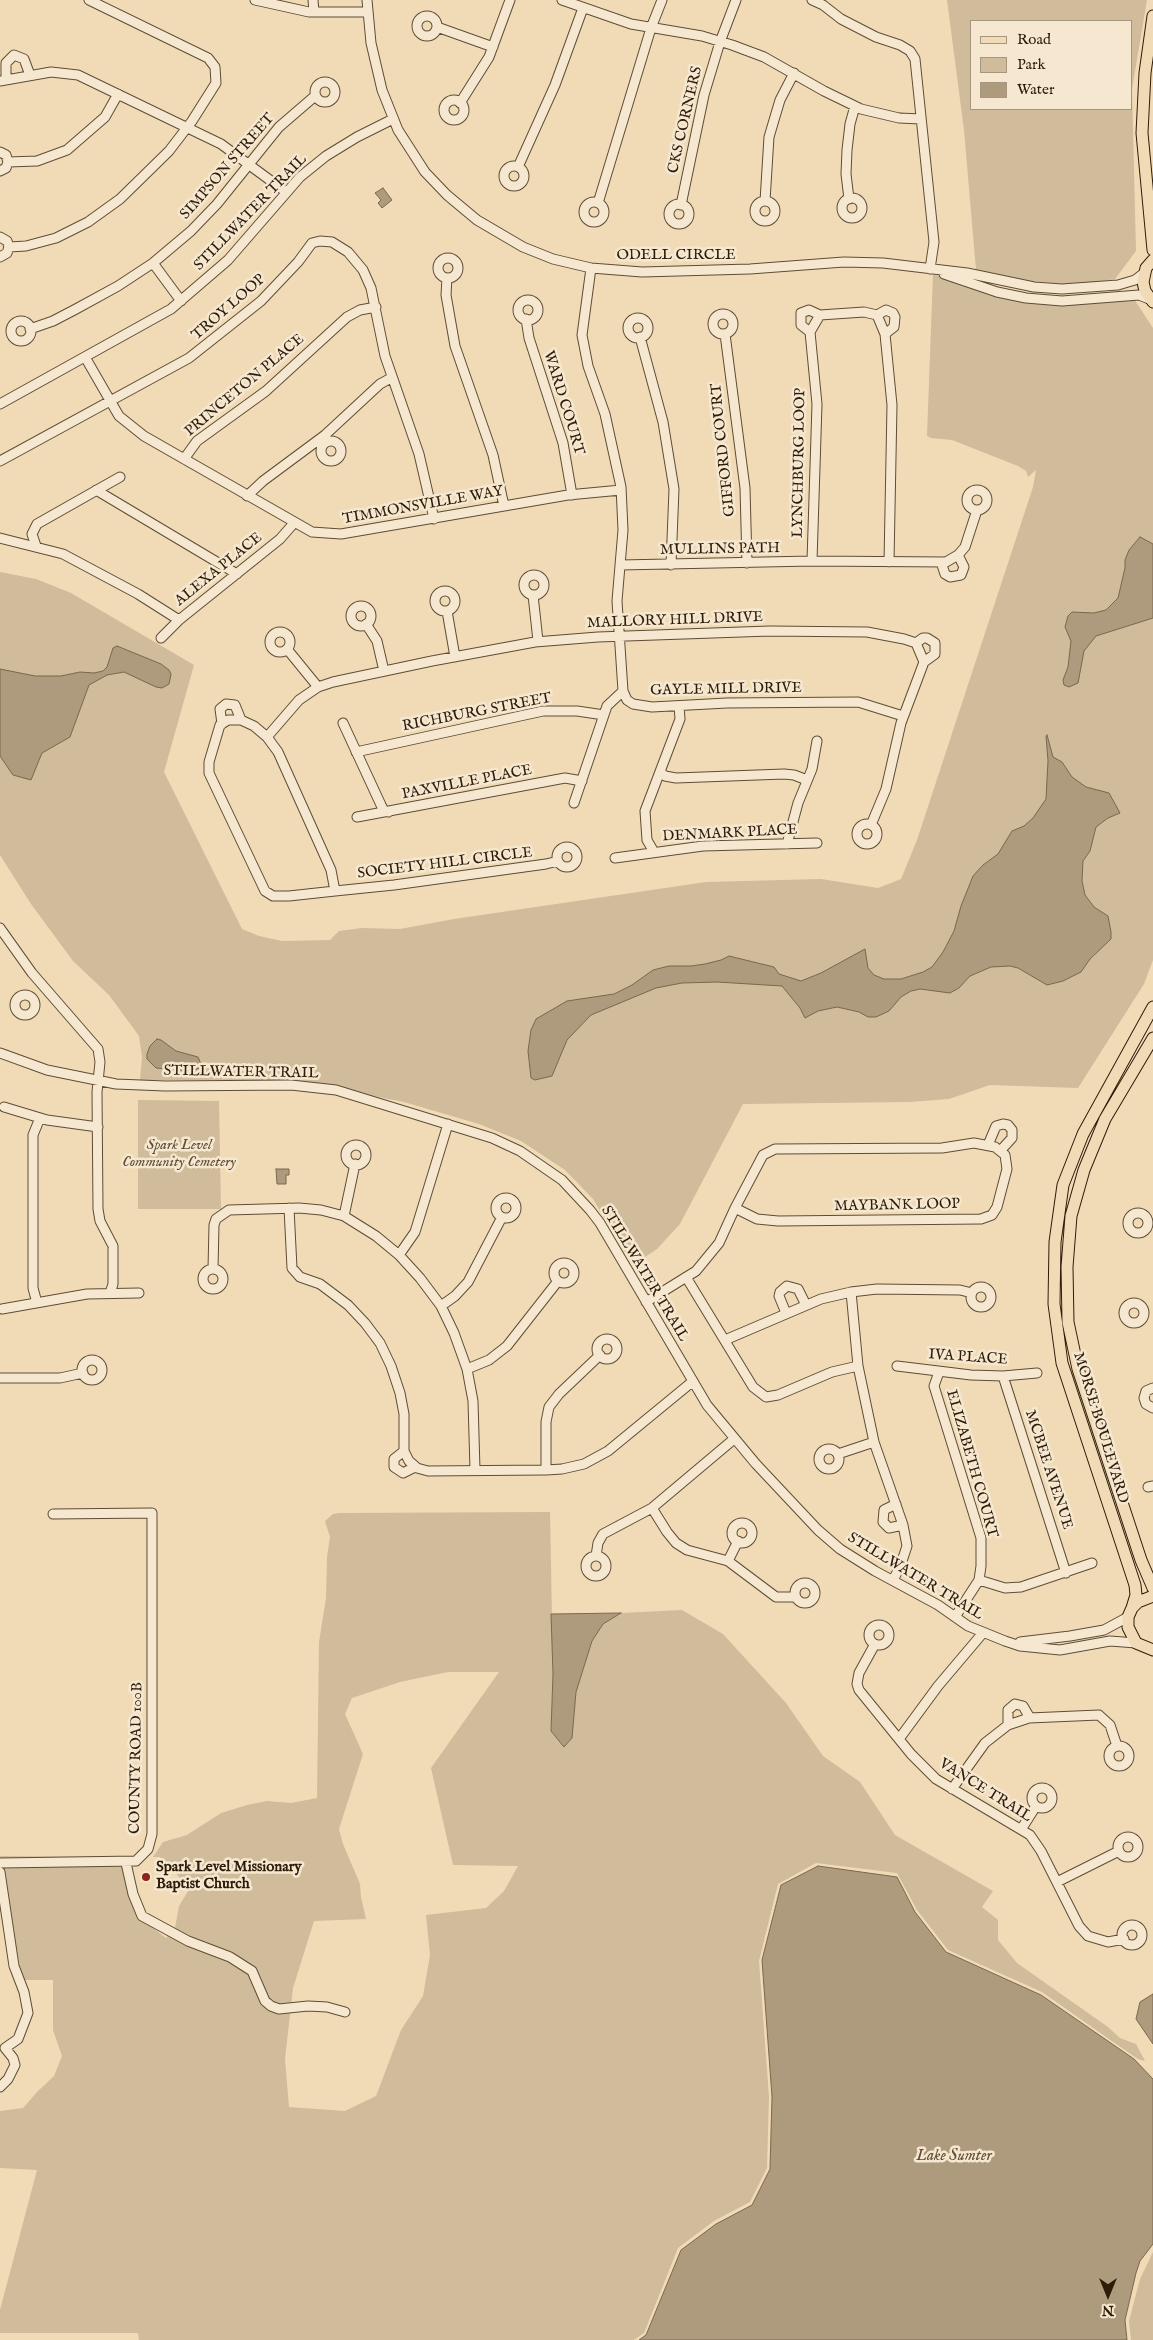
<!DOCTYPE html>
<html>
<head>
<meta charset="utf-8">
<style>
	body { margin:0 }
	#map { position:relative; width:1153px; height:2340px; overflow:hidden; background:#f1dbb7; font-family:"IM FELL English",serif }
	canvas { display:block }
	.legend { position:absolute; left:970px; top:20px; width:162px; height:90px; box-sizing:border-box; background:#f6e8d0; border:1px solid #a69681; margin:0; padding:6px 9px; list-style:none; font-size:15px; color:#2d1c0a }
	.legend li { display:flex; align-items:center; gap:10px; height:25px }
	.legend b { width:25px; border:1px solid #a69681 }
	.north { position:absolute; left:1083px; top:2270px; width:50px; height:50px; -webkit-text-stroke:4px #f6e8d0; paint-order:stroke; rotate:180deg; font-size:14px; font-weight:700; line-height:20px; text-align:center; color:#2d1c0a }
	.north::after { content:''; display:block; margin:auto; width:18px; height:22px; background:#2d1c0a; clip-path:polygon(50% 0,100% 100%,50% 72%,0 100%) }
</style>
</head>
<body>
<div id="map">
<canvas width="1153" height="2340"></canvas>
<ul class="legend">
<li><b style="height:6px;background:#f1dbb7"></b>Road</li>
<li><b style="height:14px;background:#d0bb9a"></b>Park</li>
<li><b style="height:14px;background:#ae9a7c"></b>Water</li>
</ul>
<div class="north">N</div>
</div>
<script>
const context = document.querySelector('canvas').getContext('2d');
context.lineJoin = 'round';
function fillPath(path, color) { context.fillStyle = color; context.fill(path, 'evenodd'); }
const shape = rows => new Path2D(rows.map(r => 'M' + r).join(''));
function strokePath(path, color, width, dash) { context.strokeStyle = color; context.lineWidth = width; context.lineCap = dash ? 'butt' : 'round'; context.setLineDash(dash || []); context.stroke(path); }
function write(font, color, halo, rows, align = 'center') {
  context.font = font + ' "IM FELL English",serif'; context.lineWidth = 5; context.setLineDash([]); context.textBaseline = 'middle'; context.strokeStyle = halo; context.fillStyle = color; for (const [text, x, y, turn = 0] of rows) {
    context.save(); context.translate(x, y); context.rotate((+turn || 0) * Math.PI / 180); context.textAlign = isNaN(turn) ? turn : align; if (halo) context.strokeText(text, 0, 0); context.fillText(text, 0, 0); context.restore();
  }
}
fillPath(shape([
	[947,0,1147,0,1132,89,1136,251,1115,279,1076,285,1030,281,976,270,964,130],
	[972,21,1132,21,1132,109,972,109],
	[933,274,997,296,1062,305,1134,299,1153,328,1153,960,1144,984,1078,1088,990,1085,949,1099,910,1102,743,1104,680,1224,657,1249,633,1265,593,1199,565,1170,521,1141,479,1124,404,1102,292,1080,140,1080,142,1057,139,1036,109,995,73,961,31,904,0,855,0,572,36,579,71,593,194,665,164,772,242,929,259,936,282,941,330,940,339,931,362,928,400,929,454,919,706,882,821,879,878,888,901,879,917,840,1033,487,1036,470,1028,477,1026,471,1018,466,952,440,931,438,927,436],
	[138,1100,219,1101,221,1209,138,1209],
	[550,1512,553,1674,551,1731,564,1747,572,1738,576,1692,592,1641,603,1624,621,1613,682,1610,723,1634,786,1703,823,1756,860,1782,895,1835,993,1891,982,1907,998,1920,998,1940,1017,1963,1108,2027,1120,2038,1136,2044,1145,2061,1138,2059,1106,2037,1042,1992,948,1950,917,1910,897,1873,816,1863,778,1884,759,1961,769,2097,767,2168,750,2202,714,2221,678,2248,644,2333,634,2340,139,2340,138,2333,0,2333,0,2310,37,2170,0,2168,0,2111,23,2108,37,2092,54,2076,62,2056,53,2030,53,1980,23,1980,0,1875,0,1856,125,1857,138,1917,166,1938,175,1928,179,1906,190,1888,160,1857,153,1857,163,1842,187,1835,221,1813,247,1805,267,1801,291,1803,317,1798,319,1642,326,1598,327,1557,330,1537,325,1521,333,1514,340,1513],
	[448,1672,499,1672,431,1768,453,1865,518,1866,504,1891,486,1908,426,1915,430,1955,423,1996,401,2030,376,2096,345,2111,289,2107,285,2059,293,1988,314,1921,366,1919,361,1897,360,1884,343,1844,339,1829,363,1754,345,1714,352,1698,400,1682],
	[1153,2252,1153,2340,1131,2340,1129,2321,1140,2279]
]), '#d0bb9a');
const water = shape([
	[383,188,392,200,382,208,378,203,381,200,375,193,383,188],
	[1140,537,1153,544,1153,618,1096,636,1084,651,1078,683,1069,687,1064,685,1063,680,1068,667,1071,641,1065,627,1068,616,1072,612,1094,613,1106,610,1118,598,1125,568,1125,560,1129,550,1140,537],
	[117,646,161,664,169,670,171,674,169,684,162,688,156,687,124,672,107,675,89,685,70,737,42,753,31,780,13,775,0,756,0,669,35,676,61,676,80,672,94,673,103,671,107,667,113,648,117,646],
	[1047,735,1053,757,1062,762,1072,777,1086,787,1109,793,1120,813,1108,818,1096,827,1090,851,1083,861,1082,881,1085,895,1094,907,1108,916,1111,932,1111,939,1090,959,1081,972,1063,981,1047,985,1018,968,1010,966,991,967,970,976,959,988,950,993,920,989,911,991,901,997,889,1011,876,1017,868,1017,859,1012,837,1007,818,1011,805,1018,800,1008,782,986,717,982,682,983,656,988,591,1015,567,1040,552,1076,535,1080,531,1078,528,1051,531,1030,536,1019,567,1001,614,994,632,985,653,970,669,966,691,966,705,964,721,960,729,956,774,967,779,974,801,981,821,973,865,949,868,968,874,975,884,979,901,979,923,972,932,967,943,952,954,931,961,906,973,876,983,865,998,854,1012,831,1024,826,1033,818,1046,799,1048,761,1046,736,1047,735],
	[157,1039,161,1040,176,1051,198,1057,201,1064,199,1068,192,1071,156,1068,147,1059,147,1054,150,1046,157,1039],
	[276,1169,289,1169,289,1175,286,1175,286,1184,277,1184,276,1169],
	[621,1613,603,1624,592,1641,576,1692,572,1738,564,1747,551,1731,553,1674,551,1614,621,1613],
	[818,1866,897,1877,915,1912,946,1952,1041,1995,1134,2059,1153,2079,1153,2244,1140,2261,1136,2273,1125,2320,1127,2340,639,2340,646,2335,681,2250,716,2224,752,2205,770,2169,772,2097,762,1960,781,1885,818,1866],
	[1153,1994,1153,2044,1136,2019,1140,2002,1153,1994]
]);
fillPath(water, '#ae9a7c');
strokePath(water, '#7a684e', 1);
const minor = shape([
	[255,0,309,12,368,12],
	[313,0,314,12],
	[367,0,371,43,382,90,398,130,425,172,447,195,477,220,523,247,553,259,591,268,642,272,750,269,844,262,883,263,967,273,1034,287,1062,289,1118,285,1135,280,1144,273],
	[562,0,631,24,702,36,732,45,764,57,824,91,861,109,899,118,921,119],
	[812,0,823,5,841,19,876,37,900,45,910,51,915,59,934,242,930,269],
	'417 26a10 10 0 1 1 20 0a10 10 0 1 1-20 0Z',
	[437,27,493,47],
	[6,80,6,63,14,55,24,59,30,75],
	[0,81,51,72,78,75,221,144,286,192],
	'315 92a10 10 0 1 1 20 0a10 10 0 1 1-20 0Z',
	'444 110a10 10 0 1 1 20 0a10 10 0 1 1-20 0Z',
	[460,103,489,57,510,0],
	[0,152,6,155,8,162,6,168,0,171],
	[8,162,37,161,67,150,105,117,118,94],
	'504 176a10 10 0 1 1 20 0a10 10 0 1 1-20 0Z',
	[518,167,555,85,583,8],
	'842 208a10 10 0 1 1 20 0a10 10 0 1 1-20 0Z',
	[849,199,846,174,847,150,850,124,855,106],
	[765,201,769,137,780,100,794,73],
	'755 211a10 10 0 1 1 20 0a10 10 0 1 1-20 0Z',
	'584 212a10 10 0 1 1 20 0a10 10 0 1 1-20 0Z',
	[598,203,651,28,662,0],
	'669 214a10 10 0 1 1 20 0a10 10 0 1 1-20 0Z',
	[681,205,704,95,720,42,736,0],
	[0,237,7,241,9,247,7,253,0,257],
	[9,247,26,246,56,238,88,222,120,199,169,151,192,121,216,83,215,67,208,58,89,0],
	'438 268a10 10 0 1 1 20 0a10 10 0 1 1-20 0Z',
	[153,263,181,301],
	[591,268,582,335,588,366,605,414,621,487,623,530,617,601,623,691,627,700,633,704,652,707,727,703,858,702,903,716],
	[944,274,997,292,1026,298,1062,301,1139,295,1149,299],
	[447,278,446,295,455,346,493,455,504,506],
	'518 310a10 10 0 1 1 20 0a10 10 0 1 1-20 0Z',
	'713 324a10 10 0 1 1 20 0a10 10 0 1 1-20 0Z',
	[877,315,886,310,893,313,895,317,894,327,885,334],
	'628 328a10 10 0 1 1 20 0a10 10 0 1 1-20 0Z',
	[526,319,529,338,563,443,572,495],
	'11 331a10 10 0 1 1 20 0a10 10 0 1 1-20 0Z',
	[30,329,53,321,76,309,118,286,153,263,191,231,217,204,279,127,315,96],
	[810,332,801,325,801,313,809,310,820,315],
	[725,334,745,488,747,563],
	[640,337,663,422,674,489,671,565],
	[85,357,119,416,144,436,312,532,341,534,568,495,621,490],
	[0,404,171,309,228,260,300,177,326,156,357,137,393,119],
	'321 451a10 10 0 1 1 20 0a10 10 0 1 1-20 0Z',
	[184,459,197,441,266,391,347,317,360,310,376,307],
	[0,461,189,358,261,301,298,262,312,243,320,241,332,242,348,252,363,270,371,288,385,356,419,454,434,519],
	[96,490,237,574],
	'967 500a10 10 0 1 1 20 0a10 10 0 1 1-20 0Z',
	[247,496,263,481,325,435,380,384,391,378],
	[0,538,63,554,138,594,179,620],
	[36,546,32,534,37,524,120,477],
	[812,561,817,404,810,332,820,315,864,312,877,315,885,334,892,405,889,562],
	[941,562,945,574,950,577,961,575,964,567,958,555],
	[620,565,812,561,946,562,958,555,965,547,977,510],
	'524 585a10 10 0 1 1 20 0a10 10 0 1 1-20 0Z',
	'435 601a10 10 0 1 1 20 0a10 10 0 1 1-20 0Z',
	[533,595,538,641],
	'351 616a10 10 0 1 1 20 0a10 10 0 1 1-20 0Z',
	[447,611,455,657],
	[366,624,377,641,384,671],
	'270 642a10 10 0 1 1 20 0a10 10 0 1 1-20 0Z',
	[161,638,179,620,280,539,294,523],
	[916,643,923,638,927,638,935,643,935,654,924,662],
	[287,649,318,687],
	[343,723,381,805,384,811,389,812],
	[222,724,220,709,226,704,235,705,241,720],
	[267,737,299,700,318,687,333,682,432,661,535,642,598,637,770,631,867,632,904,639,916,643,924,662,901,723,886,789,871,825],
	[356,752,543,711,577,711,604,715],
	[660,772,665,776,676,778,784,774,794,775,807,780],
	[574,803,607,706,623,691],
	[357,817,565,778,582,781],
	'857 834a10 10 0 1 1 20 0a10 10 0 1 1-20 0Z',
	[787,844,798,803,812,769,817,741],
	'557 857a10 10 0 1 1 20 0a10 10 0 1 1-20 0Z',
	[654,852,647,840,645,811,680,719,679,706],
	[615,858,703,846,817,843],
	[335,891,289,896,273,896,265,891,209,773,209,762,220,725,228,720,241,720,254,726,267,737,278,752,331,870,335,891,394,885,546,864,558,861],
	[0,928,32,973,98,1049,100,1062,97,1092,98,1209,100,1221,113,1246,113,1284,110,1293],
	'15 1005a10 10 0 1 1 20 0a10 10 0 1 1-20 0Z',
	[0,1053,47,1070,116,1084,165,1086,291,1085,336,1090,492,1138,520,1151,562,1180,590,1210,600,1223,707,1405,756,1464,818,1530,840,1549,875,1571,938,1605,968,1626,1005,1641,1020,1646,1060,1650,1110,1641,1136,1643],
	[4,1107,47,1120,98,1127],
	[988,1145,996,1126,1003,1124,1008,1125,1012,1130,1012,1138,1001,1150],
	'346 1155a10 10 0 1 1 20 0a10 10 0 1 1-20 0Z',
	'496 1208a10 10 0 1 1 20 0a10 10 0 1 1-20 0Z',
	[289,1208,292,1268,300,1277,320,1284,348,1305,365,1323,380,1343,391,1366,400,1393,404,1414,404,1451,409,1461,417,1468,428,1471,546,1470,562,1469,584,1464,608,1451,692,1382],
	'1128 1223a10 10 0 1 1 20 0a10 10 0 1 1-20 0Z',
	[344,1216,355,1164],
	[399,1255,415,1232,448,1124],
	'554 1273a10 10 0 1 1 20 0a10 10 0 1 1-20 0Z',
	[213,1269,214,1225,216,1219,229,1210,299,1208,321,1210,344,1216,376,1236,399,1255,420,1278,441,1306,454,1333,467,1369,473,1401,475,1470],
	'203 1279a10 10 0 1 1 20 0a10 10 0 1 1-20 0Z',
	[686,1277,753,1387,766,1397,778,1395,832,1372,858,1366],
	'971 1297a10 10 0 1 1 20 0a10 10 0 1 1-20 0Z',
	[851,1292,858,1366,874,1442,903,1525,907,1546,900,1567,893,1580],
	[646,1302,696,1271,719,1243,735,1208,763,1155,775,1149,942,1148,974,1143,995,1147,1005,1155,1007,1169,997,1207,992,1215,981,1219,778,1221,757,1219,735,1208],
	'1124 1313a10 10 0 1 1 20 0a10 10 0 1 1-20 0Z',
	[37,1303,33,1288,33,1135,40,1118],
	[441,1306,455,1296,468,1282,502,1217],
	[2,1309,87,1294,139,1293],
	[786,1313,779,1296,780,1292,787,1286,798,1289,806,1305],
	'597 1349a10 10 0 1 1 20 0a10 10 0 1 1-20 0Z',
	[725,1340,821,1299,851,1292,877,1289,960,1290,972,1293],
	'82 1370a10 10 0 1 1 20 0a10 10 0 1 1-20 0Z',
	[897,1366,971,1375,1003,1376,1037,1373],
	[467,1369,489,1360,507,1346,558,1281],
	[939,1372,934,1386,981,1538,981,1566,979,1580,955,1617],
	[1003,1376,1066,1573],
	[0,1378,60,1378,83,1373],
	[1153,1388,1146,1391,1144,1398,1146,1404,1153,1408],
	'819 1459a10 10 0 1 1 20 0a10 10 0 1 1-20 0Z',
	[404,1451,394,1459,394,1467,403,1473,415,1467],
	[838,1454,874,1442],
	[546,1470,546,1422,549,1407,559,1394,600,1355],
	[1148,1487,1153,1486],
	[896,1504,884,1510,883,1522,889,1528,903,1525],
	[652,1508,667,1532,676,1543,687,1550,728,1561,776,1597,796,1597],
	'732 1533a10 10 0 1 1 20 0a10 10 0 1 1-20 0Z',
	[596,1556,598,1543,603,1534,652,1508,734,1439],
	'586 1566a10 10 0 1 1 20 0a10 10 0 1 1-20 0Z',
	[728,1561,738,1541],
	[979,1580,1005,1588,1021,1587,1092,1563],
	'795 1593a10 10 0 1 1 20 0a10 10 0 1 1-20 0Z',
	'869 1635a10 10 0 1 1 20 0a10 10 0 1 1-20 0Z',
	[1020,1642,1070,1636,1104,1630,1128,1617],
	[875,1644,859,1673,857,1684,859,1690,911,1754,936,1779,1030,1835,1041,1851,1079,1926,1088,1936,1108,1942,1124,1939],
	[1008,1725,1008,1710,1015,1704,1023,1706,1030,1718],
	[899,1739,938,1686,982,1634],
	'1109 1756a10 10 0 1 1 20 0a10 10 0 1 1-20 0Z',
	'1032 1798a10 10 0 1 1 20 0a10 10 0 1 1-20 0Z',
	[952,1789,985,1743,1008,1725,1029,1718,1099,1715,1110,1725,1117,1746],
	[1022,1828,1036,1806],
	'1118 1847a10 10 0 1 1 20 0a10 10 0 1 1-20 0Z',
	[0,1863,136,1861,148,1849,152,1834,152,1513,53,1514],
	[126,1863,133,1894,142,1916,188,1941,230,1957,252,1971,265,2001,271,2006,279,2009,308,2006,327,2007,345,2012],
	[0,1872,14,1966,24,1992,28,2013,18,2039,5,2048,13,2058,15,2065,8,2079,0,2087],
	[1057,1882,1119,1851],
	'1122 1935a10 10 0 1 1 20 0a10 10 0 1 1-20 0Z'
]);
const major = shape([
	[1153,16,1145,73,1142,133,1153,250],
	[1153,260,1146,268,1143,282,1145,291,1153,302],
	[1153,1038,1105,1119,1084,1170,1071,1216,1067,1267,1068,1322,1078,1369,1141,1560,1153,1588],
	[1153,1596,1138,1602,1132,1608,1128,1617,1128,1627,1136,1643,1153,1650],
	[1132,1608,1136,1595,1135,1585,1062,1363,1054,1304,1055,1242,1063,1185,1083,1134,1153,1007]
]);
strokePath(minor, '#5e4c35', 11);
strokePath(major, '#2d1c0a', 13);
strokePath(minor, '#f6e8d0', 9);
strokePath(major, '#f1dbb7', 11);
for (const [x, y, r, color] of [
	[146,1877,5,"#8f2418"]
]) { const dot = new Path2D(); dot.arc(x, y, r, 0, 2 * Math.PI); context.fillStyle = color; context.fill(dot); strokePath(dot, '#f6e8d0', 2); }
write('15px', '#2d1c0a', '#f6e8d0', [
	["CKS CORNERS",686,120,-77],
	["SIMPSON STREET",228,167,-49],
	["STILLWATER TRAIL",251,213,-46],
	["ODELL CIRCLE",676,256],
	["TROY LOOP",229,308,-41],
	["PRINCETON PLACE",245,386,-40],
	["WARD COURT",563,403,73],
	["GIFFORD COURT",724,450,-96],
	["LYNCHBURG LOOP",800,463,-89],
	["TIMMONSVILLE WAY",423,506,-10],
	["MULLINS PATH",720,550,-1],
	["ALEXA PLACE",219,570,-39],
	["MALLORY HILL DRIVE",675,621,-2],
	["GAYLE MILL DRIVE",726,690,-1],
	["RICHBURG STREET",477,713,-11],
	["PAXVILLE PLACE",467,783,-11],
	["DENMARK PLACE",730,834,-3],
	["SOCIETY HILL CIRCLE",445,864,-7],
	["STILLWATER TRAIL",241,1073,1],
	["MAYBANK LOOP",897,1206,-1],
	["STILLWATER TRAIL",644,1274,59],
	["IVA PLACE",968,1358,4],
	["MORSE BOULEVARD",1100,1428,73],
	["ELIZABETH COURT",971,1464,74],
	["MCBEE AVENUE",1048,1470,72],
	["STILLWATER TRAIL",915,1577,31],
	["COUNTY ROAD 100B",137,1758,-89],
	["VANCE TRAIL",985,1791,32]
]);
write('italic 15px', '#5e4c35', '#f6e8d0', [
	["Spark Level",179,1146],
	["Community Cemetery",179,1163]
]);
write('bold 15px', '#2d1c0a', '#f6e8d0', [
	["Spark Level Missionary",156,1868],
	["Baptist Church",156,1885]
], 'left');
write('italic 16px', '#614e38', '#f6e8d0', [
	["Lake Sumter",954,2157]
]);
</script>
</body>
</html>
